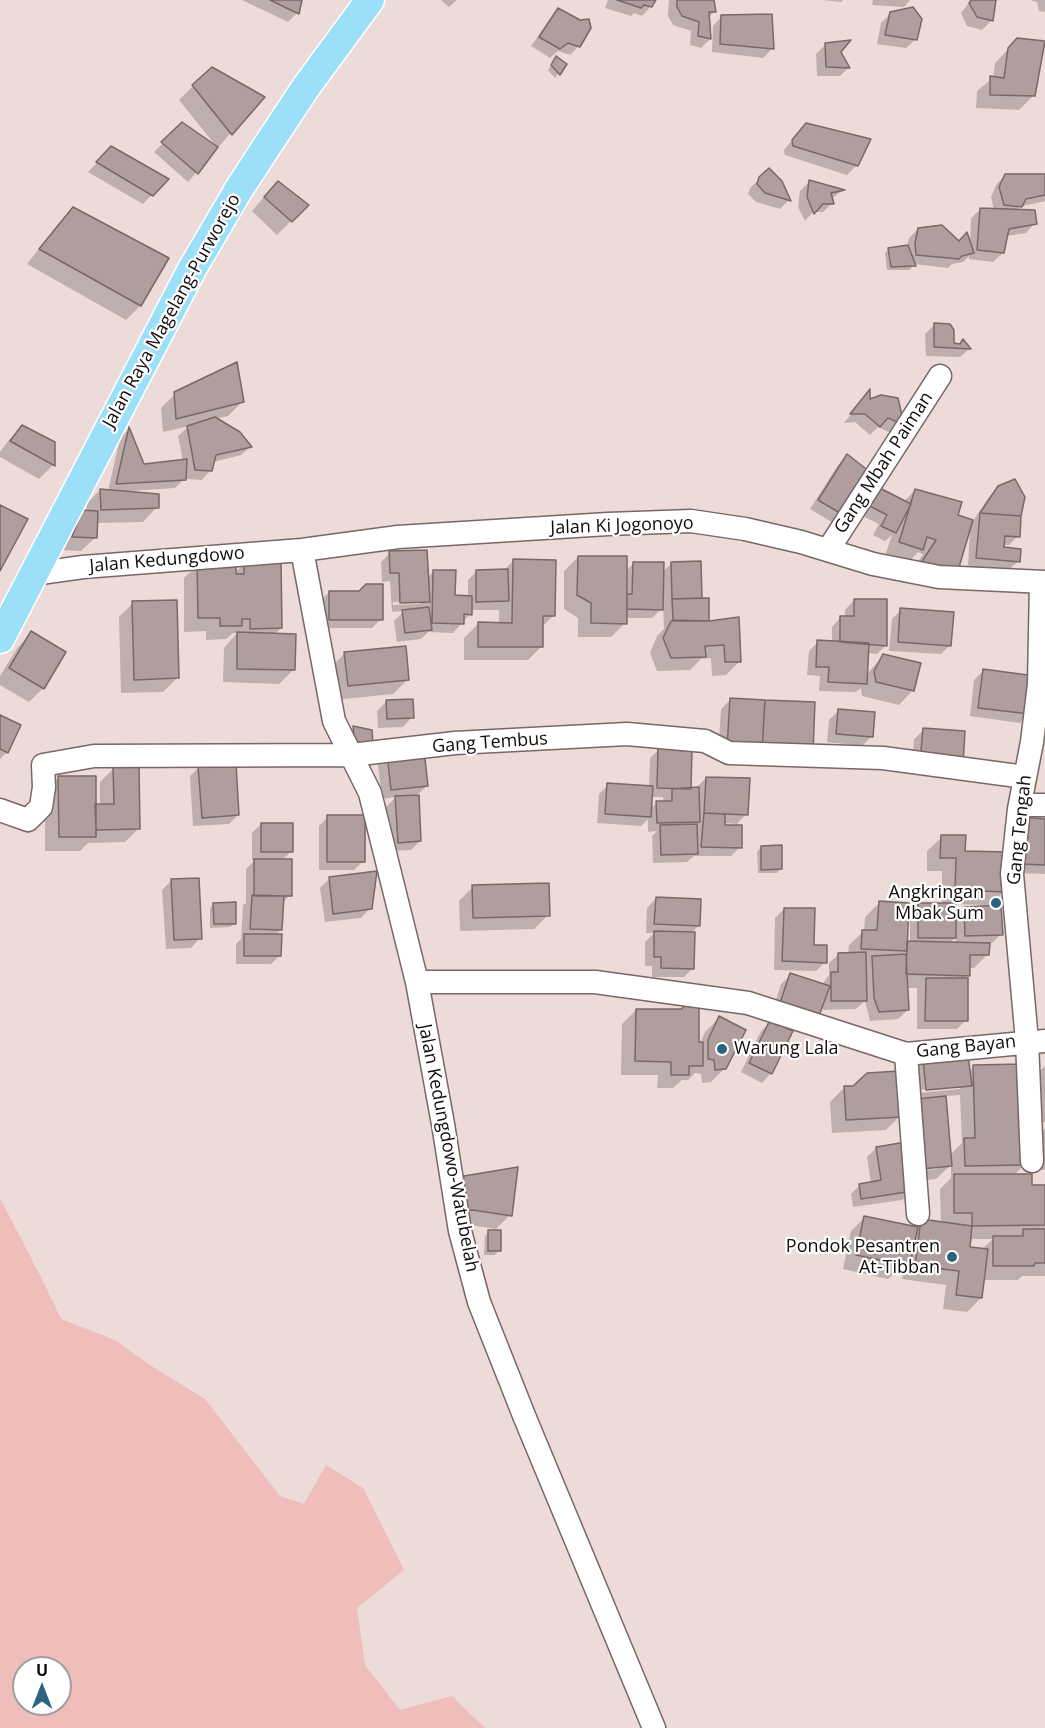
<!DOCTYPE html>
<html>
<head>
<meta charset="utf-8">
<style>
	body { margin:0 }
	#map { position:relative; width:1045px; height:1728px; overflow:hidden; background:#eddbd9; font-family:"Open Sans",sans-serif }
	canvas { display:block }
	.north { position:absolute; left:12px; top:1656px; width:60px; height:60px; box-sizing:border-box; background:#fff; border:2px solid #a09d9d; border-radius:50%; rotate:0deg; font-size:16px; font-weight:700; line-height:24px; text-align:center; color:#110b0b }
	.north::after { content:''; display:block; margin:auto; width:21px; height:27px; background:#29657d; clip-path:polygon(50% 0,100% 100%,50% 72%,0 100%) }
</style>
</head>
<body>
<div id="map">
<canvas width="1045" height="1728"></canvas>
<div class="north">U</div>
</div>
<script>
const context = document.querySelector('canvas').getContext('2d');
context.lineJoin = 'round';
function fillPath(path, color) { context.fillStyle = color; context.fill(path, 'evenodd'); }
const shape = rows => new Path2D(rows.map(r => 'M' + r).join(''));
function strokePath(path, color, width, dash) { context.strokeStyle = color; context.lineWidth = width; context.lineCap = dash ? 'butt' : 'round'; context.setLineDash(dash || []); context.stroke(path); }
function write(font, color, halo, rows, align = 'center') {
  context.font = font + ' "Open Sans",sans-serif'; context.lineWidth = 4.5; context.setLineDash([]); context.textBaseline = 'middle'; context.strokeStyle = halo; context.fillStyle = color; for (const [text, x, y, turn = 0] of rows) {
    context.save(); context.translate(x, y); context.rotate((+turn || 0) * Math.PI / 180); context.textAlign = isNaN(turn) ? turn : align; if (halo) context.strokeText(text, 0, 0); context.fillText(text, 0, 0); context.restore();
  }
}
fillPath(shape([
	[0,1198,42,1279,61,1319,115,1340,153,1367,205,1399,280,1496,304,1504,326,1465,363,1488,404,1570,357,1608,365,1665,400,1710,452,1696,485,1728,0,1728],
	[24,1668,60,1668,60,1704,24,1704]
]), '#efbebb');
fillPath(shape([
	[242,0,300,0,297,13,288,22],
	[441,0,457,0,449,7],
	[608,0,654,0,651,6,642,16,634,13,631,16,605,8],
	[669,0,696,0,714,12,708,18,710,39,701,48,690,45,691,31,673,25,668,16],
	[823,0,843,0,841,2],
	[873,0,910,0,904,7,872,5],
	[971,0,994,0,991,21,982,30,967,26,961,13],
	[1030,0,1045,0,1045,12,1039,11,1037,2],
	[559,10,580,22,579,46,570,55,558,51,550,58,531,46,550,19],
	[890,14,916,39,906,48,877,44,881,23],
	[722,16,771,16,772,49,763,58,712,52,713,26],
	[1018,39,1034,95,1019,110,976,108,977,91,993,78,995,63],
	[826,44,849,67,840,76,817,76,816,54],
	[556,58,565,64,555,78,548,70],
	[193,86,262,97,188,182,154,152,183,123,216,146,179,100],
	[806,124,857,165,847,175,785,155,784,150],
	[111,148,166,180,143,204,88,172],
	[769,170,780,182,789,200,780,209,756,202,748,194,750,188],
	[1005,175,1045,175,1045,201,1019,207,1016,210,1035,223,1026,233,1006,236,1003,253,993,262,969,259,969,256,963,262,952,264,948,268,913,264,910,270,887,270,885,253,889,249,907,247,909,238,918,229,970,245,971,218,981,209,994,210,991,197,996,185],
	[809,182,842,191,831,199,832,203,823,212,813,212,805,221,798,207,800,191],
	[264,197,307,205,277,235,252,211],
	[73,209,140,306,126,320,27,264,59,223],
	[934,325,953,344,969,349,960,357,926,356,925,334],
	[869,392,869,401,902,425,893,434,878,427,870,435,855,422,844,423],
	[175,394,242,402,228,416,215,419,250,447,241,455,213,462,211,470,202,480,186,479,186,477,175,488,130,491,130,493,157,507,143,522,96,523,96,537,81,551,60,550,69,526,83,512,87,512,86,504,100,490,108,491,120,438,128,430,143,465,183,461,178,436,189,426,163,432,161,408],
	[22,427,54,443,53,465,39,479,0,457,0,452,8,441],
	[847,456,872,475,835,524,810,509,838,465],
	[999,487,1020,516,1018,536,1009,545,1003,545,1002,549,1018,561,1009,570,968,567,970,527,908,578,923,554,918,552,908,563,885,556,892,535,885,541,873,535,879,524,856,513,865,496,904,502,915,490,956,516,973,521,989,497],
	[390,553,427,578,434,571,453,597,468,597,468,580,477,571,503,571,513,561,553,616,542,627,542,646,528,660,464,660,464,638,478,624,499,624,499,610,471,610,470,614,453,633,428,632,421,639,397,642,394,621,404,611,392,612,390,581,382,582,381,562],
	[420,601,420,604,393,605,393,602],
	[578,557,626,571,633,564,662,573,672,563,700,562,701,599,708,600,707,622,740,661,726,675,712,676,711,658,701,659,690,670,657,671,650,653,657,636,664,629,663,607,652,618,625,618,625,623,611,637,578,637,578,618,564,609,564,571],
	[245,562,281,628,274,635,293,670,279,684,223,682,224,648,237,633,233,633,226,639,206,640,206,631,184,632,184,578,198,564,235,573],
	[329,592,381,619,372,628,320,628,320,602],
	[854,600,886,645,877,654,867,653,866,675,884,655,913,690,899,705,862,696,861,688,856,692,819,691,820,676,807,675,809,651,818,642,832,643,832,627,841,617,845,617,845,610],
	[133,603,177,678,163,692,121,693,119,617],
	[901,610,950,645,941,654,889,651,892,619],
	[32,633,43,688,29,702,0,685,0,676,18,647],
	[345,653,407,680,393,694,334,700,331,667],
	[983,671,1029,713,1020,723,970,716,974,680],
	[730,700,798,766,718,757,721,709],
	[386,702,412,717,403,727,378,728,377,711],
	[839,710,871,737,862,746,827,742,829,720],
	[0,717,7,752,0,759],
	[924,730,964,733,912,770,914,739],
	[659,749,690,791,697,787,706,778,746,814,737,824,724,823,740,847,731,856,694,856,687,862,653,863,652,836,657,831,648,832,648,819,641,826,597,823,599,794,608,785,649,787,650,758],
	[651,797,663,797,664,803,657,803,650,809],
	[388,756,427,786,417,795,420,841,411,850,389,851,386,807,396,797,382,799,378,765],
	[199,767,238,815,229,824,193,826,190,776],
	[114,768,139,828,125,842,88,843,80,851,45,851,45,791,59,777,93,806,100,806,100,782],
	[328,817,363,861,354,870,319,870,319,826],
	[1045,820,1045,874,1011,873],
	[261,824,292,851,282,860,290,895,282,903,281,930,275,935,280,955,271,964,236,964,236,944,241,939,243,905,246,903,246,869,255,860,252,860,252,833],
	[942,837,964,853,1004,891,988,907,1001,934,992,943,988,943,988,954,974,968,968,968,968,975,964,980,966,1020,957,1029,917,1029,917,988,906,988,908,1010,898,1019,870,1021,865,1001,856,1009,823,1010,823,1004,772,1012,781,984,791,975,822,985,829,975,829,963,839,954,848,954,849,945,864,931,865,917,879,903,906,943,910,943,910,913,919,904,942,904,942,871,927,871,927,851],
	[955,904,984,905,984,907,964,908,955,918],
	[956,937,956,944,949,944],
	[761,847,781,869,777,873,758,873,757,852],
	[329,879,370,908,361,918,325,922,320,888],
	[172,880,200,938,191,948,166,949,162,890],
	[473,887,548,915,534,929,460,931,459,901],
	[656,898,699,925,691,934,693,968,684,977,652,977,652,966,645,966,645,942,654,933,646,933,647,908],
	[214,904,235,923,230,927,210,928,210,908],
	[784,909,825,962,816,971,774,970,775,918],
	[687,1002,697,1044,700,1044,705,1032,719,1018,725,1068,711,1082,702,1083,701,1074,695,1073,688,1080,682,1080,673,1088,657,1088,658,1075,621,1075,622,1024,636,1010,678,1011],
	[771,1021,771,1073,762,1083,741,1072,761,1031],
	[924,1060,969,1072,974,1067,1025,1164,1014,1175,1031,1186,1045,1186,1045,1276,1022,1276,1018,1280,983,1280,981,1298,967,1312,943,1309,946,1285,902,1279,904,1265,888,1279,843,1269,851,1231,865,1217,914,1228,922,1220,941,1223,940,1189,951,1178,951,1165,936,1179,910,1182,912,1191,902,1200,853,1207,851,1194,860,1185,871,1183,867,1157,876,1148,905,1144,915,1070],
	[960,1086,960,1089,919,1093,919,1090],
	[960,1095,962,1143,950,1155,945,1096],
	[937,1166,937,1169,914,1171],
	[969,1239,993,1239,981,1250,968,1248],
	[1045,1066,1045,1122,1033,1122,1033,1077],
	[844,1088,900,1116,886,1130,832,1133,830,1102],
	[1045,1128,1045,1170,1038,1170,1037,1136],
	[451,1192,510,1215,496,1229,458,1223],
	[489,1232,499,1250,495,1255,484,1255,485,1236]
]), '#0003');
const building = shape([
	[270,0,302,0,299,14,270,0],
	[617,0,656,0,652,7,644,5,641,8,617,0],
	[677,0,714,0,716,12,709,12,711,39,698,36,699,22,682,16,677,7,677,0],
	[971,0,996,0,993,21,977,17,969,3,971,0],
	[913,7,922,19,917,40,885,35,890,12,913,7],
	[558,8,580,20,589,19,591,28,580,47,568,43,560,49,539,37,558,8],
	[772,14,774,49,720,44,721,15,772,14],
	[1017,38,1045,41,1035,96,990,95,990,76,1004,78,1008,48,1017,38],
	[851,40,841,52,850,68,826,67,825,43,851,40],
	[556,56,567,64,560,75,551,65,556,56],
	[212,67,265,97,232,135,192,85,212,67],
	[182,122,218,147,198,174,161,142,182,122],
	[806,123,871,139,858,166,793,146,792,140,806,123],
	[111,146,169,179,153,196,96,162,111,146],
	[769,168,782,181,791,201,765,193,757,184,759,177,769,168],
	[1005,174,1045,174,1045,195,1026,199,1022,207,1004,205,999,187,1005,174],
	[809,180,845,190,831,193,834,204,823,204,814,214,807,197,809,180],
	[278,181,309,205,292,222,264,197,278,181],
	[73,207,169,258,141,306,39,249,73,207],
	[980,208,1035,210,1037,224,1009,229,1004,253,977,250,980,208],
	[942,225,959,241,967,232,974,253,962,256,959,259,916,255,915,243,918,228,942,225],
	[908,245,916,266,891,267,888,248,908,245],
	[934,323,950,324,954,330,954,343,960,344,963,339,971,349,934,347,934,323],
	[237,362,244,402,176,419,174,392,237,362],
	[870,389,870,399,881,395,898,398,904,425,888,418,880,427,865,414,850,414,870,389],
	[215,417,240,432,252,447,216,455,212,471,195,470,187,426,215,417],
	[22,425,55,442,55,466,10,441,22,425],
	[129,427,144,464,187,459,186,480,116,484,129,427],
	[847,454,874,475,845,516,818,500,847,454],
	[1015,479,1025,497,1021,516,980,513,998,486,1015,479],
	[874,485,911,504,896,533,881,526,887,515,864,503,874,485],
	[100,489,159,494,159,508,101,510,100,489],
	[915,489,962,502,958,515,973,520,957,574,921,563,936,540,927,537,923,550,899,542,915,489],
	[0,505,28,519,0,571,0,505],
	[82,510,98,511,97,538,72,537,82,510],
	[980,513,1021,516,1020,537,1005,536,1004,547,1021,549,1020,562,976,558,980,513],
	[427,550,430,602,400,603,399,573,390,573,389,551,427,550],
	[578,556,627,556,627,624,591,623,591,603,577,595,578,556],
	[513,559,556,560,555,616,543,616,543,647,478,647,478,622,512,623,513,559],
	[244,561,281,561,282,628,250,629,250,619,242,619,242,626,220,626,220,618,198,618,197,562,236,562,236,574,244,574,244,561],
	[701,561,702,598,672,599,671,562,701,561],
	[633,562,664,562,663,610,627,609,627,594,632,594,633,562],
	[508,569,509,601,476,602,476,570,508,569],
	[433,570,456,570,455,595,472,596,472,615,464,614,464,624,432,623,433,570],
	[366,584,383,584,383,620,329,620,329,591,359,591,366,584],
	[709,598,709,621,673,620,672,599,709,598],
	[854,599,887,599,887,646,840,642,840,616,854,616,854,599],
	[177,600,179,678,134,680,132,601,177,600],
	[429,607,432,630,405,633,402,610,429,607],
	[900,608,954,612,951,646,898,642,900,608],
	[739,617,741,662,725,662,724,645,705,646,706,657,671,658,663,638,671,621,709,621,739,617],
	[31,631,66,652,44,689,9,668,31,631],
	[237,632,296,634,295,670,237,669,237,632],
	[817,640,869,643,867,684,828,682,829,667,816,667,817,640],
	[406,646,409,680,348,686,344,652,406,646],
	[883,654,921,663,914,691,876,682,874,671,883,654],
	[983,669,1035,676,1030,714,978,708,983,669],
	[730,698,765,700,762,751,727,748,730,698],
	[413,699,414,718,387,719,386,700,413,699],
	[765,700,815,702,813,753,762,751,765,700],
	[838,709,875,712,873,737,836,734,838,709],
	[0,715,21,725,8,753,0,749,0,715],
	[353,726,372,730,373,745,355,747,353,726],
	[923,728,965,731,963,765,920,762,923,728],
	[658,747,692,748,691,789,657,788,658,747],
	[424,750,428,786,391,790,387,754,424,750],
	[236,763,239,815,202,818,198,766,236,763],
	[139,766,140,829,96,830,95,804,114,804,113,767,139,766],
	[58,776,96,776,96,837,59,837,58,776],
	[706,777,750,778,748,815,704,813,706,777],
	[607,783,653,786,651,817,605,814,607,783],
	[699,787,700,822,657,823,656,801,672,801,672,789,699,787],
	[419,795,421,841,398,843,395,796,419,795],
	[704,813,725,814,725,825,742,825,742,848,701,847,704,813],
	[327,815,365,815,365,862,327,862,327,815],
	[1023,817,1045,819,1045,865,1019,864,1023,817],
	[261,823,293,823,293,852,261,852,261,823],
	[697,824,698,854,661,855,660,825,697,824],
	[941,835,966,835,965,851,1007,852,1006,892,955,890,956,858,940,858,941,835],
	[782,845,782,869,761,870,761,846,782,845],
	[254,859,292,859,292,896,254,896,254,859],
	[377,871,372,909,333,914,329,877,377,871],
	[199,878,202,939,174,940,171,879,199,878],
	[549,883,550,916,473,918,472,885,549,883],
	[252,895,284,896,282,930,250,929,252,895],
	[656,897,701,899,700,926,654,924,656,897],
	[879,901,909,903,907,951,861,949,862,930,877,930,879,901],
	[236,902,236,924,214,924,213,903,236,902],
	[918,903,956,903,956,938,918,938,918,903],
	[1001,905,1003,935,965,936,964,907,1001,905],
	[784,908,815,908,814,945,827,945,827,963,782,961,784,908],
	[654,931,695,932,694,969,661,968,661,957,654,957,654,931],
	[244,934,282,934,281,956,244,956,244,934],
	[907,941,990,943,989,955,970,955,970,976,906,974,907,941],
	[866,952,867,1001,831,1001,831,972,838,972,838,953,866,952],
	[906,954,909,1010,879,1012,874,998,872,956,906,954],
	[790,973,830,986,819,1016,780,1003,790,973],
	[926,978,968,978,968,1021,925,1021,926,978],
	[686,1000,699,1000,699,1042,703,1042,703,1066,689,1066,689,1075,671,1075,671,1062,635,1061,636,1009,682,1009,686,1000],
	[719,1016,746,1030,726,1069,715,1070,714,1060,708,1059,708,1040,719,1016],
	[770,1020,793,1031,772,1074,749,1063,770,1020],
	[968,1055,972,1086,926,1090,923,1059,968,1055],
	[1023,1064,1026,1165,965,1166,964,1138,975,1138,973,1065,1023,1064],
	[899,1071,902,1117,846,1120,844,1086,853,1086,867,1073,899,1071],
	[946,1096,952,1166,922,1169,916,1099,946,1096],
	[906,1142,913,1191,861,1199,859,1184,881,1180,876,1147,906,1142],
	[518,1167,512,1216,473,1210,464,1211,461,1187,464,1176,518,1167],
	[954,1174,1032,1174,1032,1185,1045,1185,1045,1225,972,1226,972,1213,954,1213,954,1174],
	[864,1216,918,1227,911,1259,903,1265,856,1255,864,1216],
	[921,1219,972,1226,970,1247,988,1249,982,1298,956,1295,959,1271,915,1266,921,1219],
	[1023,1229,1045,1229,1045,1263,1035,1263,1034,1266,993,1266,993,1236,1023,1236,1023,1229],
	[488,1230,501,1230,501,1251,488,1251,488,1230]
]);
fillPath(building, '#af9e9d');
strokePath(building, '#786867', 1.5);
const minor = shape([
	[302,550,334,721,370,793,417,982,443,1124,460,1231,479,1302,525,1418,654,1728],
	[828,550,940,376],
	[33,574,83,567,302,550,398,537,608,524,691,521,745,529,801,542,873,564,939,577,1045,582],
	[1020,805,1045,805],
	[0,810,28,820,41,807,44,787,43,765,94,756,351,755,455,743,627,734,705,741,729,753,883,758,1025,777],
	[417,982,595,982,748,1003,906,1054,1045,1041],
	[906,1054,918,1214],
	[1032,1161,1027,1041,1012,874,1019,809,1032,742,1039,684,1041,583]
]);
const major = shape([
	[0,639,192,269,239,189,269,143,306,87,370,0]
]);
strokePath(minor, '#776766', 25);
strokePath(major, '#fff', 31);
strokePath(minor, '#fff', 22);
strokePath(major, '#9bdff9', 28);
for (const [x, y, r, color] of [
	[996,903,6,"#29657d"],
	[722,1049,6,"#29657d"],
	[952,1257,6,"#29657d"]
]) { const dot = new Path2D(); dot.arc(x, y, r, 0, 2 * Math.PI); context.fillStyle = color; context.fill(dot); strokePath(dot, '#fff', 2); }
write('18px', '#110b0b', '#fff', [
	["Jalan Raya Magelang-Purworejo",172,311,-61],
	["Gang Mbah Paiman",884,463,-57],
	["Jalan Ki Jogonoyo",622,526,-2],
	["Jalan Kedungdowo",167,560,-5],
	["Gang Tembus",490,743,-4],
	["Gang Tengah",1020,830,-84],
	["Gang Bayan",966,1047,-6],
	["Jalan Kedungdowo-Watubelah",448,1148,79]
]);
write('18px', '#110b0b', '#fff', [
	["Angkringan",984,893],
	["Mbak Sum",984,914],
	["Warung Lala",734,1049,"left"],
	["Pondok Pesantren",940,1247],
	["At-Tibban",940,1268]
], 'right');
</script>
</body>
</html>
